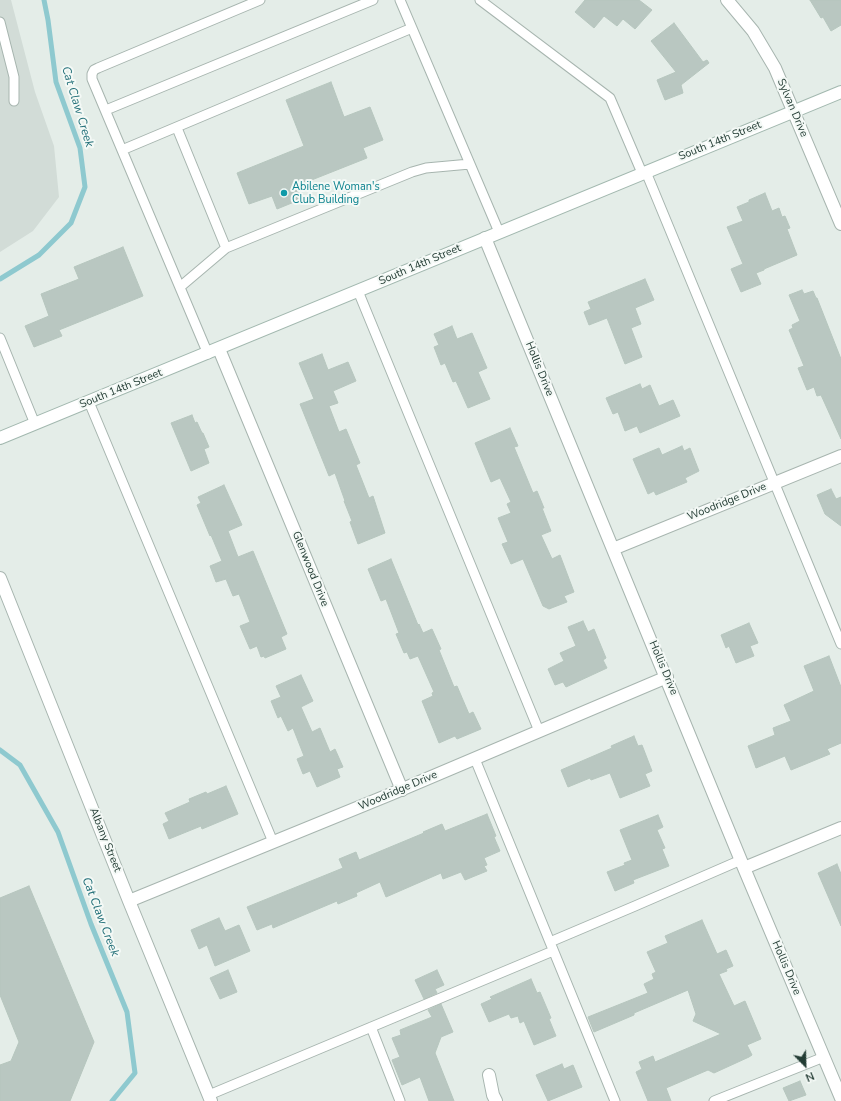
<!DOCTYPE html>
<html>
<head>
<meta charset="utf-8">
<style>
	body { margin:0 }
	#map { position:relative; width:841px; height:1101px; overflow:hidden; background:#e4ede8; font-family:"Nunito Sans",sans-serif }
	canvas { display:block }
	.north { position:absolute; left:785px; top:1045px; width:40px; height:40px; -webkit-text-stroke:3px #f4f9f6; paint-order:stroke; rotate:157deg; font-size:11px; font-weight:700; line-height:16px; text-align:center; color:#243d35 }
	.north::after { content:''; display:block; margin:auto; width:14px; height:18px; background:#243d35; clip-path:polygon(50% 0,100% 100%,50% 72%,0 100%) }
</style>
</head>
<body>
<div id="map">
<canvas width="841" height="1101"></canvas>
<div class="north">N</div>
</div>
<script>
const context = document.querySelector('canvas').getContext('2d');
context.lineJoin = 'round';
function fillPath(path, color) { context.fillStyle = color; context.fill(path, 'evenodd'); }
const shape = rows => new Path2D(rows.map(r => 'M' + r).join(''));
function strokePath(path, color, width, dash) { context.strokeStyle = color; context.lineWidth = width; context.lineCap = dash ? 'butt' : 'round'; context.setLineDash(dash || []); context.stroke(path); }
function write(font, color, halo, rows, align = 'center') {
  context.font = font + ' "Nunito Sans",sans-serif'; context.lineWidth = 4; context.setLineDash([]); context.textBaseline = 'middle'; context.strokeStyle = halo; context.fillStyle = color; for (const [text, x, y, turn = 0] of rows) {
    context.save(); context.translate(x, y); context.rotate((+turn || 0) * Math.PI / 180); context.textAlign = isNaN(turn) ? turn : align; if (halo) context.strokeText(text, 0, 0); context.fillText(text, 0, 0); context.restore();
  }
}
fillPath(shape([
	[0,0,11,0,35,92,54,146,59,197,33,231,0,252]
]), '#d2dcd7');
strokePath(shape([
	[0,279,39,255,71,223,85,187,80,148,56,82,48,20,44,0],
	[0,750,20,765,58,832,91,924,127,1012,135,1073,112,1101]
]), '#8ec9cf', 5);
const building = shape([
	[585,0,639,0,652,10,635,29,623,19,617,26,604,16,594,28,575,12,585,0],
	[810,0,841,0,841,25,831,31,823,17,821,18,810,0],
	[674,23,703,62,707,60,709,63,681,85,683,93,665,100,657,80,676,72,651,41,674,23],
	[331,82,344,117,370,107,383,140,363,148,367,158,299,185,304,198,277,209,272,196,249,204,237,173,304,146,286,100,331,82],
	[765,193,772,211,779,208,782,217,785,216,790,228,787,229,797,255,764,269,764,270,756,273,761,284,741,292,731,269,743,264,727,227,743,221,737,207,749,202,749,200,765,193],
	[123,247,143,296,59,330,62,336,34,347,25,326,49,316,41,294,79,279,74,267,123,247],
	[645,279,654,300,635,308,641,324,631,328,642,357,625,364,607,318,589,325,584,312,591,309,588,302,645,279],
	[802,290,804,294,813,291,816,298,817,298,841,359,841,439,821,395,817,396,814,387,807,390,798,368,804,366,789,330,793,328,792,325,800,321,789,295,802,290],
	[452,326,457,339,472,333,487,368,478,372,490,399,468,408,456,381,453,382,445,363,441,365,434,347,439,345,434,334,452,326],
	[322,354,328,370,348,362,356,381,333,391,338,403,329,406,339,432,346,429,360,463,356,465,369,498,373,496,385,533,358,544,350,522,352,521,344,501,345,501,335,473,329,476,300,404,314,399,299,363,322,354],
	[640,384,642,389,650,385,659,406,673,400,680,416,640,433,637,426,625,431,618,412,613,414,606,398,640,384],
	[192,415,195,423,197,422,202,433,203,433,209,447,204,449,209,463,191,471,171,423,192,415],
	[510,428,518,446,514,447,533,493,537,491,544,508,542,508,551,531,541,535,552,559,560,555,574,592,564,596,567,602,549,609,543,606,523,559,511,564,502,544,508,542,498,518,511,513,507,504,511,502,500,478,491,482,475,443,510,428],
	[682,446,684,451,690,448,699,471,685,478,687,482,656,495,654,491,648,494,633,459,659,448,662,455,682,446],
	[224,485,242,525,228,531,238,557,253,551,287,634,281,637,286,649,265,658,264,656,261,657,257,646,250,649,240,626,250,622,239,594,233,596,226,579,216,582,210,566,222,561,211,535,210,536,197,505,201,503,198,497,224,485],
	[831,489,836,499,841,497,841,526,825,514,817,495,831,489],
	[391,559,418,625,419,624,423,633,432,629,441,649,439,650,454,687,457,686,469,714,473,712,481,729,457,739,455,736,439,743,422,701,433,696,432,693,434,692,418,656,410,659,407,652,404,653,396,634,399,633,386,599,381,601,368,569,391,559],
	[583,621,588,632,594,629,606,658,603,660,607,668,566,687,563,682,555,685,548,669,564,661,560,653,576,646,568,627,583,621],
	[749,623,758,643,750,646,754,656,736,663,729,646,726,648,721,635,749,623],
	[829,656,841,687,841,743,827,749,830,754,791,770,785,756,756,768,748,746,775,735,773,728,791,721,784,705,814,691,804,666,829,656],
	[301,675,313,701,301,707,312,732,320,728,330,752,335,749,343,767,337,769,340,777,317,787,310,771,303,774,297,759,304,756,293,728,288,731,281,716,278,718,271,701,281,697,276,686,301,675],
	[634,736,638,746,642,745,652,771,645,774,650,786,620,798,610,773,591,780,590,778,568,787,561,770,612,748,611,746,634,736],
	[226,786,238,814,202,829,201,826,169,839,163,824,169,821,165,813,190,802,189,799,206,792,207,794,226,786],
	[487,814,496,836,494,837,500,851,484,858,487,865,484,866,487,871,465,880,461,872,443,879,441,873,386,897,380,882,356,893,357,896,338,904,337,901,273,928,272,924,257,930,247,907,343,868,339,859,356,852,359,860,424,833,423,832,442,824,445,831,487,814],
	[658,815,663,827,657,830,665,848,662,849,669,866,633,880,634,883,615,891,607,872,625,865,624,863,632,860,620,830,658,815],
	[837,864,841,874,841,926,818,873,837,864],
	[29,886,94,1042,70,1101,0,1101,0,1065,11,1061,19,1042,0,995,0,898,29,886],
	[219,918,225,931,239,925,250,951,215,966,207,945,199,949,191,930,219,918],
	[702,920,717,954,726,950,733,966,726,969,727,971,719,974,734,1006,745,1001,761,1039,747,1045,752,1055,749,1057,714,1073,708,1070,666,1088,671,1101,648,1101,636,1072,642,1069,639,1062,653,1056,655,1062,721,1034,693,1021,696,1014,688,990,634,1013,634,1015,594,1032,588,1017,648,993,644,984,654,979,652,974,656,972,647,952,668,943,665,936,702,920],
	[228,970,237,992,220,999,210,978,228,970],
	[437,970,444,985,435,989,437,993,424,999,415,980,437,970],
	[531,979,537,993,540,992,551,1018,549,1019,556,1036,534,1045,524,1021,520,1023,518,1016,511,1018,509,1014,489,1022,481,1004,492,999,490,997,531,979],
	[441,1004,453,1032,441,1037,435,1053,454,1101,429,1101,420,1077,402,1085,392,1060,400,1057,392,1038,401,1035,400,1030,432,1017,428,1010,441,1004],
	[562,1064,564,1069,573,1065,582,1087,548,1101,536,1075,562,1064],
	[800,1081,806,1095,789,1101,783,1088,800,1081]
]);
fillPath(building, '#b9c7c1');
strokePath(building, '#b6c6be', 1);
const lane = shape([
	[400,0,499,232],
	[480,0,610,98,642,173],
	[0,22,14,77,14,101],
	[106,110,373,0],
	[177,128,226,248,412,172,426,168,470,164],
	[122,150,412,28],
	[646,172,841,644],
	[180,287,226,248],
	[358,291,539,731],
	[0,338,35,424],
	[208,354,92,79,92,74,94,70,98,68,260,0],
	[89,402,273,842],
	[475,759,615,1101],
	[550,942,635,906,741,860],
	[371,1027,400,1101],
	[209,1095,553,951],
	[714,1101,824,1057]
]);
const street = shape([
	[727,0,753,31,775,68,841,224],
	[485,238,744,868,841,1098],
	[219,349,402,790],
	[613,549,841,456],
	[0,578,129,901,211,1101],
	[744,868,841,828],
	[129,901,391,794,667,677],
	[489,1075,493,1095,496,1101]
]);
const secondary = shape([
	[0,438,841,92]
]);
strokePath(lane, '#a7b5af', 11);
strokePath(street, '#a7b5af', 14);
strokePath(secondary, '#a2b8af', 14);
strokePath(lane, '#fff', 9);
strokePath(street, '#fff', 12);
strokePath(secondary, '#fff', 12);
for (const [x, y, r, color] of [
	[284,193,4,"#0f9aa8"]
]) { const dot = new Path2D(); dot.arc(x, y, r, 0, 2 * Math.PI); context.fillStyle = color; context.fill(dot); strokePath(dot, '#f4f9f6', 1.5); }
write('11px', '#243d35', '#f4f9f6', [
	["Sylvan Drive",792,108,67],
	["South 14th Street",720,141,-22],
	["South 14th Street",420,265,-23],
	["Hollis Drive",539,369,68],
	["South 14th Street",121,389,-22],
	["Woodridge Drive",727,502,-22],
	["Glenwood Drive",310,569,68],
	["Hollis Drive",663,668,67],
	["Woodridge Drive",398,791,-23],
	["Albany Street",105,840,68],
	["Hollis Drive",786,968,67]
]);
write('11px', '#0d838f', '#f4f9f6', [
	["Abilene Woman's",292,187],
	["Club Building",292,200]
], 'left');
write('italic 12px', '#206e77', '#f4f9f6', [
	["Cat Claw Creek",77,107,73],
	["Cat Claw Creek",100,917,69]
]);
</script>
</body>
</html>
